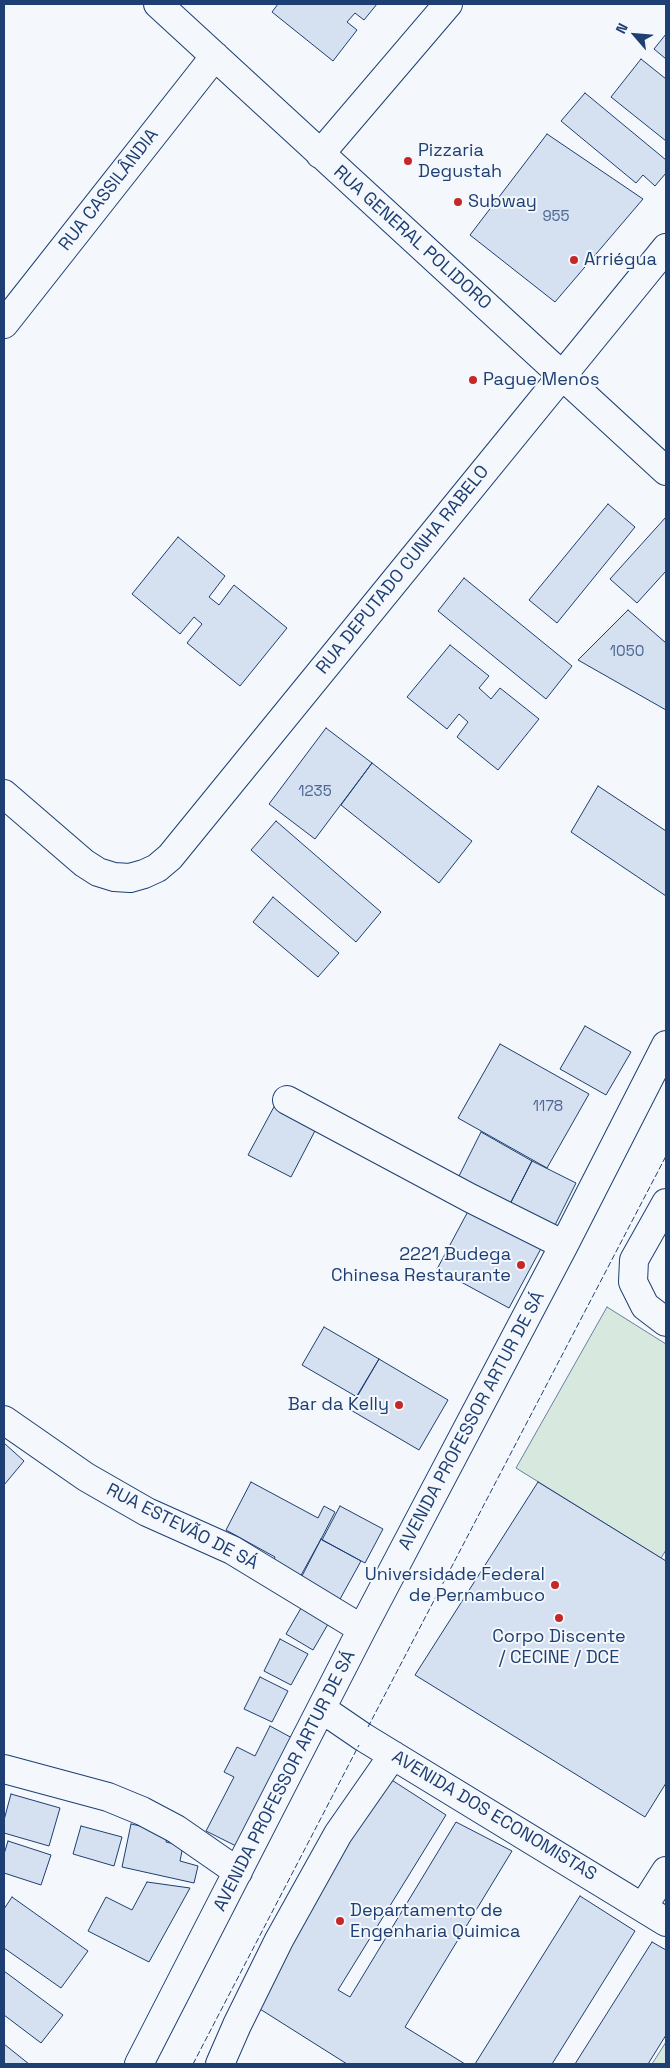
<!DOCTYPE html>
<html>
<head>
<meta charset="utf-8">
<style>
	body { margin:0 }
	#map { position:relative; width:670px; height:2068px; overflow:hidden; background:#f4f7fb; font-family:"Space Grotesk",sans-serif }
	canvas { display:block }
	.frame { position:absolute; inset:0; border:5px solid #1d3f73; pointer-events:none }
	.north { position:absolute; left:610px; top:10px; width:50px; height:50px; -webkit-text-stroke:4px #f4f7fb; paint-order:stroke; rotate:297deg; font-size:14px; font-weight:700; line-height:20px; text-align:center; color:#1d3f73 }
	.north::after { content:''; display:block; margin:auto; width:18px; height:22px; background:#1d3f73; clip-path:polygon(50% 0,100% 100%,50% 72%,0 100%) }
</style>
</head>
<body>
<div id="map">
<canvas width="670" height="2068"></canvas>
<div class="frame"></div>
<div class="north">N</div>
</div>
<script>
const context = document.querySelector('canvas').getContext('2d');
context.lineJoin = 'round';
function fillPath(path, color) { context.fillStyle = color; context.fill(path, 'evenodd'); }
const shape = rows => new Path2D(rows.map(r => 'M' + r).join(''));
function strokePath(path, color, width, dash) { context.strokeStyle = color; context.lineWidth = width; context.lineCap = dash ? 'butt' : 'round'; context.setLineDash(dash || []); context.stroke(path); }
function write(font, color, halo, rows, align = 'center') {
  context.font = font + ' "Space Grotesk",sans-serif'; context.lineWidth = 4; context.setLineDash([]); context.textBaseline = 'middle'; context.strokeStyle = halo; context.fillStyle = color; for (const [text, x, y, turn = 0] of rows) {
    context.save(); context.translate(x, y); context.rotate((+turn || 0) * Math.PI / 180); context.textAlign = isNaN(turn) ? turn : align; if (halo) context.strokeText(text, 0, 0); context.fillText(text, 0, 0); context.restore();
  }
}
const green = shape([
	[607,1307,666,1344,666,1550,661,1558,516,1468,607,1307],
	[666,2042,666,2064,652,2064,666,2042]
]);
fillPath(green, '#d7e8df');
strokePath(green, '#687fa3', 1);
const building = shape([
	[278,4,377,4,364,20,355,13,347,22,357,30,333,61,272,12,278,4],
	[666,34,666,59,654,49,666,34],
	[641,59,666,79,666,141,611,97,641,59],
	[585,93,666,160,666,173,655,186,643,175,636,183,561,121,585,93],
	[547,134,643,199,555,302,470,235,547,134],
	[608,504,635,527,557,623,529,600,608,504],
	[666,517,666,571,637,603,610,579,666,517],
	[178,537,225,576,209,597,219,605,234,585,287,628,240,686,187,643,202,624,194,617,180,634,132,594,178,537],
	[464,578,572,666,546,699,438,611,464,578],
	[628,610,666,643,666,710,578,660,628,610],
	[450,645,489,676,479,688,491,699,500,688,539,719,498,770,457,737,468,722,459,714,447,729,407,697,450,645],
	[326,728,372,763,315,839,269,804,326,728],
	[372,763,472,841,439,883,341,805,372,763],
	[598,786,666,831,666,896,571,832,598,786],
	[276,821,381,912,356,942,251,850,276,821],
	[273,897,339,953,318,977,253,922,273,897],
	[585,1026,631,1052,606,1095,560,1069,585,1026],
	[500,1044,589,1094,547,1168,458,1118,500,1044],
	[275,1105,317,1127,291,1177,248,1155,275,1105],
	[481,1132,532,1161,509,1206,457,1180,481,1132],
	[532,1161,576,1183,553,1229,509,1206,532,1161],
	[472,1204,544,1243,509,1308,437,1269,472,1204],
	[324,1327,379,1359,357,1397,302,1365,324,1327],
	[379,1359,448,1400,419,1450,349,1409,379,1359],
	[4,1443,24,1461,4,1485,4,1443],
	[251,1482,318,1518,324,1506,335,1512,302,1576,273,1561,275,1557,226,1530,251,1482],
	[538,1482,666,1561,666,1783,645,1817,415,1675,538,1482],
	[340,1506,383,1529,365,1563,322,1540,340,1506],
	[321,1539,361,1561,339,1601,299,1579,321,1539],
	[304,1603,331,1619,313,1650,286,1634,304,1603],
	[280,1639,308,1654,291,1685,264,1671,280,1639],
	[260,1677,288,1691,272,1722,244,1709,260,1677],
	[270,1726,294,1739,238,1847,206,1831,234,1777,224,1772,237,1747,255,1756,270,1726],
	[384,1775,446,1815,338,1990,350,1997,456,1822,512,1851,405,2027,465,2064,347,2064,252,2004,384,1775],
	[11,1794,60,1808,49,1846,4,1833,4,1820,11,1794],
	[131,1824,168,1832,166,1842,183,1846,180,1861,198,1866,194,1883,122,1867,131,1824],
	[81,1826,122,1837,114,1866,73,1854,81,1826],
	[8,1841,51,1855,41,1885,4,1873,4,1854,8,1841],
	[147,1882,190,1888,149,1962,88,1931,106,1897,132,1910,147,1882],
	[580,1896,635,1931,552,2064,475,2064,580,1896],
	[12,1897,88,1951,61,1988,4,1948,4,1909,12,1897],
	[652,1942,666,1950,666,2035,648,2064,575,2064,652,1942],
	[4,1971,63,2015,41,2043,4,2015,4,1971],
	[4,2044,29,2064,4,2064,4,2044]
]);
fillPath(building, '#d5e0f0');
strokePath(building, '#1d3f73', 1);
const minor = shape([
	[158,4,666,471],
	[320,154,448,4],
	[4,324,215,56],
	[4,794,84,863,98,872,114,877,130,878,144,874,157,868,170,857,666,248],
	[287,1100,470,1198,564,1245],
	[666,1203,634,1260,633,1282,645,1306,666,1322],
	[4,1420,86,1477,147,1512,232,1550,362,1629],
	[322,1709,363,1737,666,1922],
	[4,1769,108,1797,142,1811,176,1829,238,1872],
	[643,1907,666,1871],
	[139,2064,362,1629,564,1245,666,1045],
	[220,2064,237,2025,279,1940,338,1834,393,1755]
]);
strokePath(minor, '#1d3f73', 30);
strokePath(minor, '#f4f7fb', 28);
strokePath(shape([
	[368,1727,666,1156],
	[193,2064,359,1745]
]), '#1d3f73', 1, [6, 2.5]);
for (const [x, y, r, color] of [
	[408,161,5,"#c62828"],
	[458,202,5,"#c62828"],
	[574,260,5,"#c62828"],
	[473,380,5,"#c62828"],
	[521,1265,5,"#c62828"],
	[399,1405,5,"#c62828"],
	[555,1585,5,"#c62828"],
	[559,1618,5,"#c62828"],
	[340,1921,5,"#c62828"]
]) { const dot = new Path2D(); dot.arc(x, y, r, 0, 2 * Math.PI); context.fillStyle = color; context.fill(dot); strokePath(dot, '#f4f7fb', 2); }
write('15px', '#4b6792', null, [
	["955",556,217],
	["1050",627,652],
	["1235",315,792],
	["1178",548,1107]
]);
write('18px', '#1d3f73', '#f4f7fb', [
	["Pizzaria",418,151],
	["Degustah",418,172],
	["Subway",468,202],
	["Arriégua",584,260],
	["Pague Menos",483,380],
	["2221 Budega",511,1255,"right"],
	["Chinesa Restaurante",511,1276,"right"],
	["Bar da Kelly",389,1405,"right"],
	["Universidade Federal",545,1575,"right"],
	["de Pernambuco",545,1596,"right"],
	["Corpo Discente",559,1637,"center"],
	["/ CECINE / DCE",559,1658,"center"],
	["Departamento de",350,1911],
	["Engenharia Quimica",350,1932]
], 'left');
write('18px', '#1d3f73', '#f4f7fb', [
	["RUA CASSILÂNDIA",109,190,-52],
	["RUA GENERAL POLIDORO",412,238,42],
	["RUA DEPUTADO CUNHA RABELO",403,570,-51],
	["AVENIDA PROFESSOR ARTUR DE SÁ",472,1421,-62],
	["RUA ESTEVÃO DE SÁ",182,1527,27],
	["AVENIDA PROFESSOR ARTUR DE SÁ",285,1781,-63],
	["AVENIDA DOS ECONOMISTAS",494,1816,31]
]);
</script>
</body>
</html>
